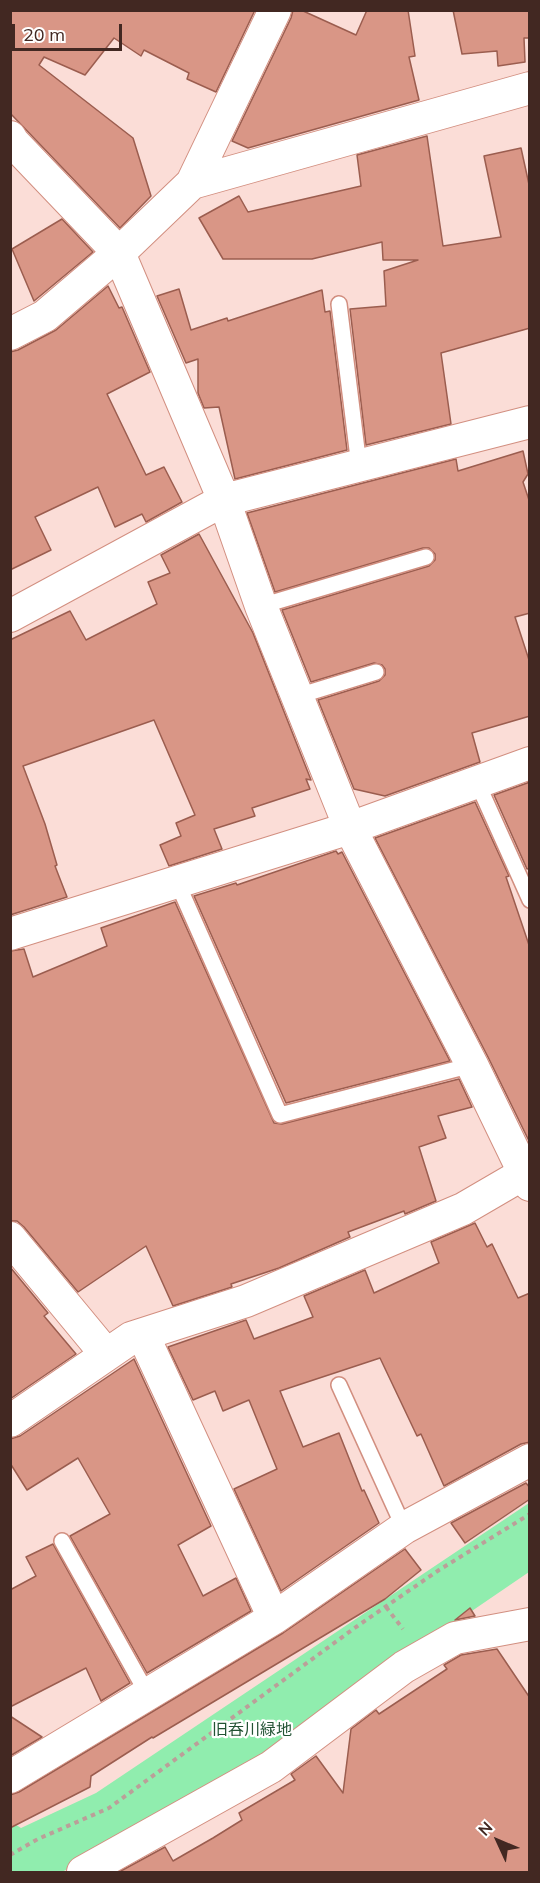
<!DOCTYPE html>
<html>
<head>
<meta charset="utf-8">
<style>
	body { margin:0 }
	#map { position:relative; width:540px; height:1883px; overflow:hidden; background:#fbddd7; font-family:Mulish,sans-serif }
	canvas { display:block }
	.frame { position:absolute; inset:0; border:12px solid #422822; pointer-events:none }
	.north { position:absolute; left:468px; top:1811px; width:60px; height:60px; -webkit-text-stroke:4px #fff; paint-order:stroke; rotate:314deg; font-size:16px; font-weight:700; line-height:24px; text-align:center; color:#422822 }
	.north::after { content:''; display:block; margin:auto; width:21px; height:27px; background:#422822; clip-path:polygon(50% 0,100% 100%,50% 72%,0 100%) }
	.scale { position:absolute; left:12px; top:24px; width:110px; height:27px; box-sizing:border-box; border:3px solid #422822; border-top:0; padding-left:8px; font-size:18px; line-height:21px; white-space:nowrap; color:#422822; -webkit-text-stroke:4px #fff; paint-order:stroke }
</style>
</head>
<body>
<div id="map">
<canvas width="540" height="1883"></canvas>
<div class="frame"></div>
<div class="north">N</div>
<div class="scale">20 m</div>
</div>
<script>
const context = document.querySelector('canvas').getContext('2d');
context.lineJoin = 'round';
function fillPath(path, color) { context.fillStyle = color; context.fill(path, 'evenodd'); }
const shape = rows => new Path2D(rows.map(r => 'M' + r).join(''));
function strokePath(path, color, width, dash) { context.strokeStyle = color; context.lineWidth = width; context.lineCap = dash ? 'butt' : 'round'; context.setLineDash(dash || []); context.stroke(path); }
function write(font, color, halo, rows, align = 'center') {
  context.font = font + ' Mulish,"Noto Sans JP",sans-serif'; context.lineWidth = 4.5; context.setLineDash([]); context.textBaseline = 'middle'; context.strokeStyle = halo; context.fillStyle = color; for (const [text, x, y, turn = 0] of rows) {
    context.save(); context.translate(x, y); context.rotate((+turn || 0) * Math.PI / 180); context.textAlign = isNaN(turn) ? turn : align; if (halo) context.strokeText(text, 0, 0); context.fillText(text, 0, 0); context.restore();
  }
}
fillPath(shape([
	[529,1503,529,1572,444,1630,267,1761,62,1872,11,1872,10,1821,21,1828,96,1793]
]), '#90edae');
const building = shape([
	[10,10,255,10,216,92,187,79,189,73,144,50,141,56,114,38,85,75,44,57,39,65,133,138,151,196,120,228,10,113,10,10],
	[293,10,301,10,356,35,367,10,408,10,415,56,409,57,419,100,248,148,232,141,291,18,293,10],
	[453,10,530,10,530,38,524,38,525,62,498,66,497,51,462,54,453,10],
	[427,136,443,246,501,237,484,156,521,148,530,189,530,328,441,353,451,424,366,445,350,309,386,306,384,271,418,260,383,260,382,242,312,259,223,259,199,218,239,196,248,212,361,186,357,155,427,136],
	[62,219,93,252,34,301,12,249,62,219],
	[108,286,119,308,122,307,150,372,107,394,146,475,164,467,182,502,146,522,142,514,115,527,98,487,35,517,51,550,10,570,10,352,18,350,56,330,108,286],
	[179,289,191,330,227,318,228,321,322,290,325,312,330,311,347,450,235,479,219,407,204,408,198,393,198,359,186,363,157,296,179,289],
	[523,451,528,474,523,482,530,503,530,613,515,617,530,663,530,716,472,733,480,762,385,796,354,789,318,700,379,681,385,675,385,669,382,665,374,663,311,682,282,610,429,566,435,560,435,554,429,548,423,548,275,592,247,513,456,459,458,471,523,451],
	[199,534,253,633,311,780,306,779,310,789,252,808,255,816,214,829,222,849,169,866,160,845,181,836,176,823,195,815,154,720,23,766,45,824,57,865,55,866,67,897,10,915,10,640,70,611,86,640,157,604,148,582,170,573,161,555,199,534],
	[530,782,530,868,527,869,494,795,530,782],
	[475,802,509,876,506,877,530,948,530,1143,488,1057,375,838,475,802],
	[336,851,338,854,342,852,450,1061,286,1103,194,896,236,883,237,885,336,851],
	[175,902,274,1123,282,1124,459,1079,472,1107,438,1116,446,1138,419,1147,436,1201,405,1214,404,1211,348,1232,350,1237,279,1268,231,1284,232,1287,173,1306,146,1246,78,1292,24,1227,17,1221,10,1221,10,951,24,949,33,977,107,946,101,928,175,902],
	[475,1223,487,1247,492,1244,518,1298,530,1293,530,1442,521,1444,444,1486,421,1434,417,1436,380,1358,280,1391,303,1447,339,1433,362,1491,364,1490,379,1523,281,1591,234,1489,277,1469,249,1400,223,1411,215,1391,193,1400,168,1347,246,1320,254,1339,313,1317,304,1296,365,1270,374,1293,439,1263,431,1242,475,1223],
	[10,1267,48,1313,44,1316,76,1354,10,1399,10,1267],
	[134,1359,211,1526,178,1545,203,1596,236,1578,251,1611,147,1673,70,1536,110,1514,78,1458,27,1490,10,1463,10,1439,20,1436,134,1359],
	[526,1483,530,1488,530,1499,465,1543,451,1523,526,1483],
	[53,1544,130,1683,101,1701,86,1668,10,1707,10,1590,36,1576,26,1557,53,1544],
	[405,1549,421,1570,385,1599,153,1738,152,1737,91,1776,90,1787,10,1828,10,1795,19,1792,283,1633,405,1549],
	[470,1608,475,1616,455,1620,470,1608],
	[497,1649,530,1698,530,1872,119,1872,165,1847,173,1861,213,1838,242,1820,239,1813,295,1780,291,1774,316,1756,343,1793,351,1729,376,1710,379,1714,447,1669,444,1665,461,1655,497,1649],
	[10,1716,42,1737,10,1756,10,1716]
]);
fillPath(building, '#d99686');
strokePath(building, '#9b5d4f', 1.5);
const lane = shape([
	[339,304,359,466],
	[261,606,426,557],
	[298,696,376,672],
	[477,782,530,900],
	[177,882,280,1115,472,1065],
	[339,1385,404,1528],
	[62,1541,148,1695]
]);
const street = shape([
	[10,137,13,142,119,253,224,500,261,606,350,828,472,1065,530,1185],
	[192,183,530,88],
	[10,334,45,316,119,253,192,183,275,10],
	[10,616,224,500,530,422],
	[10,934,350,828,530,763],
	[10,1238,106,1354],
	[143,1335,274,1618],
	[10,1421,131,1338,246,1301,463,1209,530,1170],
	[10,1777,274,1618,404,1528,530,1460],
	[83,1872,271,1767,404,1667,455,1638,530,1624]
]);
strokePath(lane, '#d28f80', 18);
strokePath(street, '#d28f80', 34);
strokePath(shape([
	[386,1607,403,1629],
	[10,1855,38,1839,109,1808,356,1627,439,1570,530,1514]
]), '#bb9f99', 4, [4.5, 4.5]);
strokePath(lane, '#fff', 15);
strokePath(street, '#fff', 32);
write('16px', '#235335', '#fff', [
	["旧呑川緑地",252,1730]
]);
</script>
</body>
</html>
